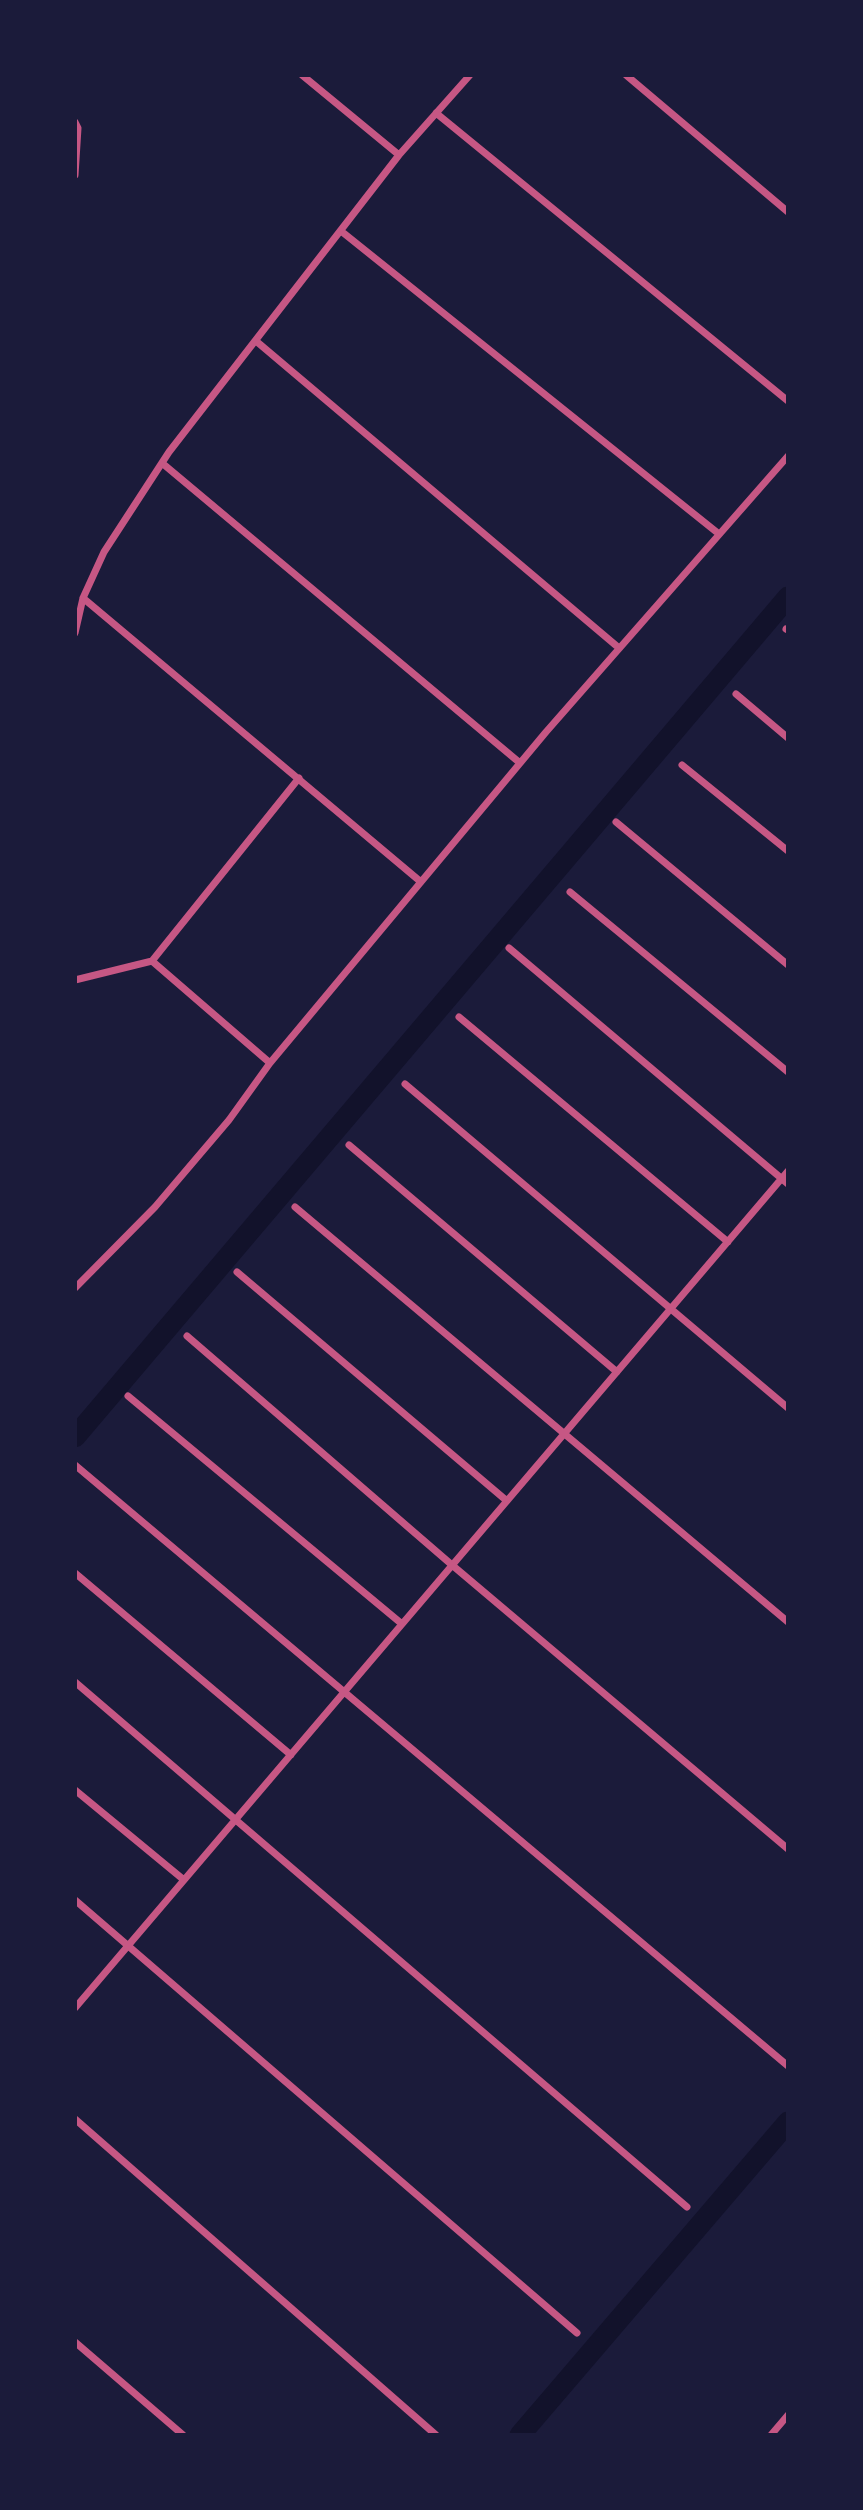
<!DOCTYPE html>
<html>
<head>
<meta charset="utf-8">
<style>
	body { margin:0 }
	#map { position:relative; width:863px; height:2510px; overflow:hidden; background:#1b1b3a; font-family:"Times New Roman",serif }
	canvas { display:block }
	.frame { position:absolute; inset:0; border:77px solid #1b1b3a; pointer-events:none }
</style>
</head>
<body>
<div id="map">
<canvas width="863" height="2510"></canvas>
<div class="frame"></div>
</div>
<script>
const context = document.querySelector('canvas').getContext('2d');
context.lineJoin = 'round';
const shape = rows => new Path2D(rows.map(r => 'M' + r).join(''));
function strokePath(path, color, width, dash) { context.strokeStyle = color; context.lineWidth = width; context.lineCap = dash ? 'butt' : 'round'; context.setLineDash(dash || []); context.stroke(path); }
strokePath(shape([
	[75,1437,788,597],
	[520,2435,788,2122]
]), '#12122b', 21);
strokePath(shape([
	[302,75,399,155],
	[626,75,788,212],
	[436,113,788,401],
	[75,122,78,128,75,175],
	[341,231,719,534],
	[256,341,619,648],
	[162,463,520,763],
	[83,598,421,882],
	[786,629,788,630],
	[75,633,83,598,104,552,169,452,399,155,470,75],
	[736,694,788,738],
	[682,765,788,851],
	[616,822,788,965],
	[570,892,788,1072],
	[509,948,788,1184],
	[152,961,299,778],
	[75,980,152,961,270,1063],
	[459,1017,728,1242],
	[405,1084,788,1408],
	[349,1145,617,1372],
	[295,1207,788,1622],
	[237,1272,507,1501],
	[75,1288,155,1207,229,1120,270,1063,546,732,788,456],
	[187,1336,452,1565,788,1849],
	[128,1396,402,1624],
	[75,1465,788,2066],
	[75,1573,291,1755],
	[75,1682,687,2207],
	[75,1790,184,1880],
	[75,1900,577,2333],
	[75,2008,788,1171],
	[75,2119,436,2435],
	[75,2342,183,2435],
	[771,2435,788,2415]
]), '#c65784', 7);
</script>
</body>
</html>
